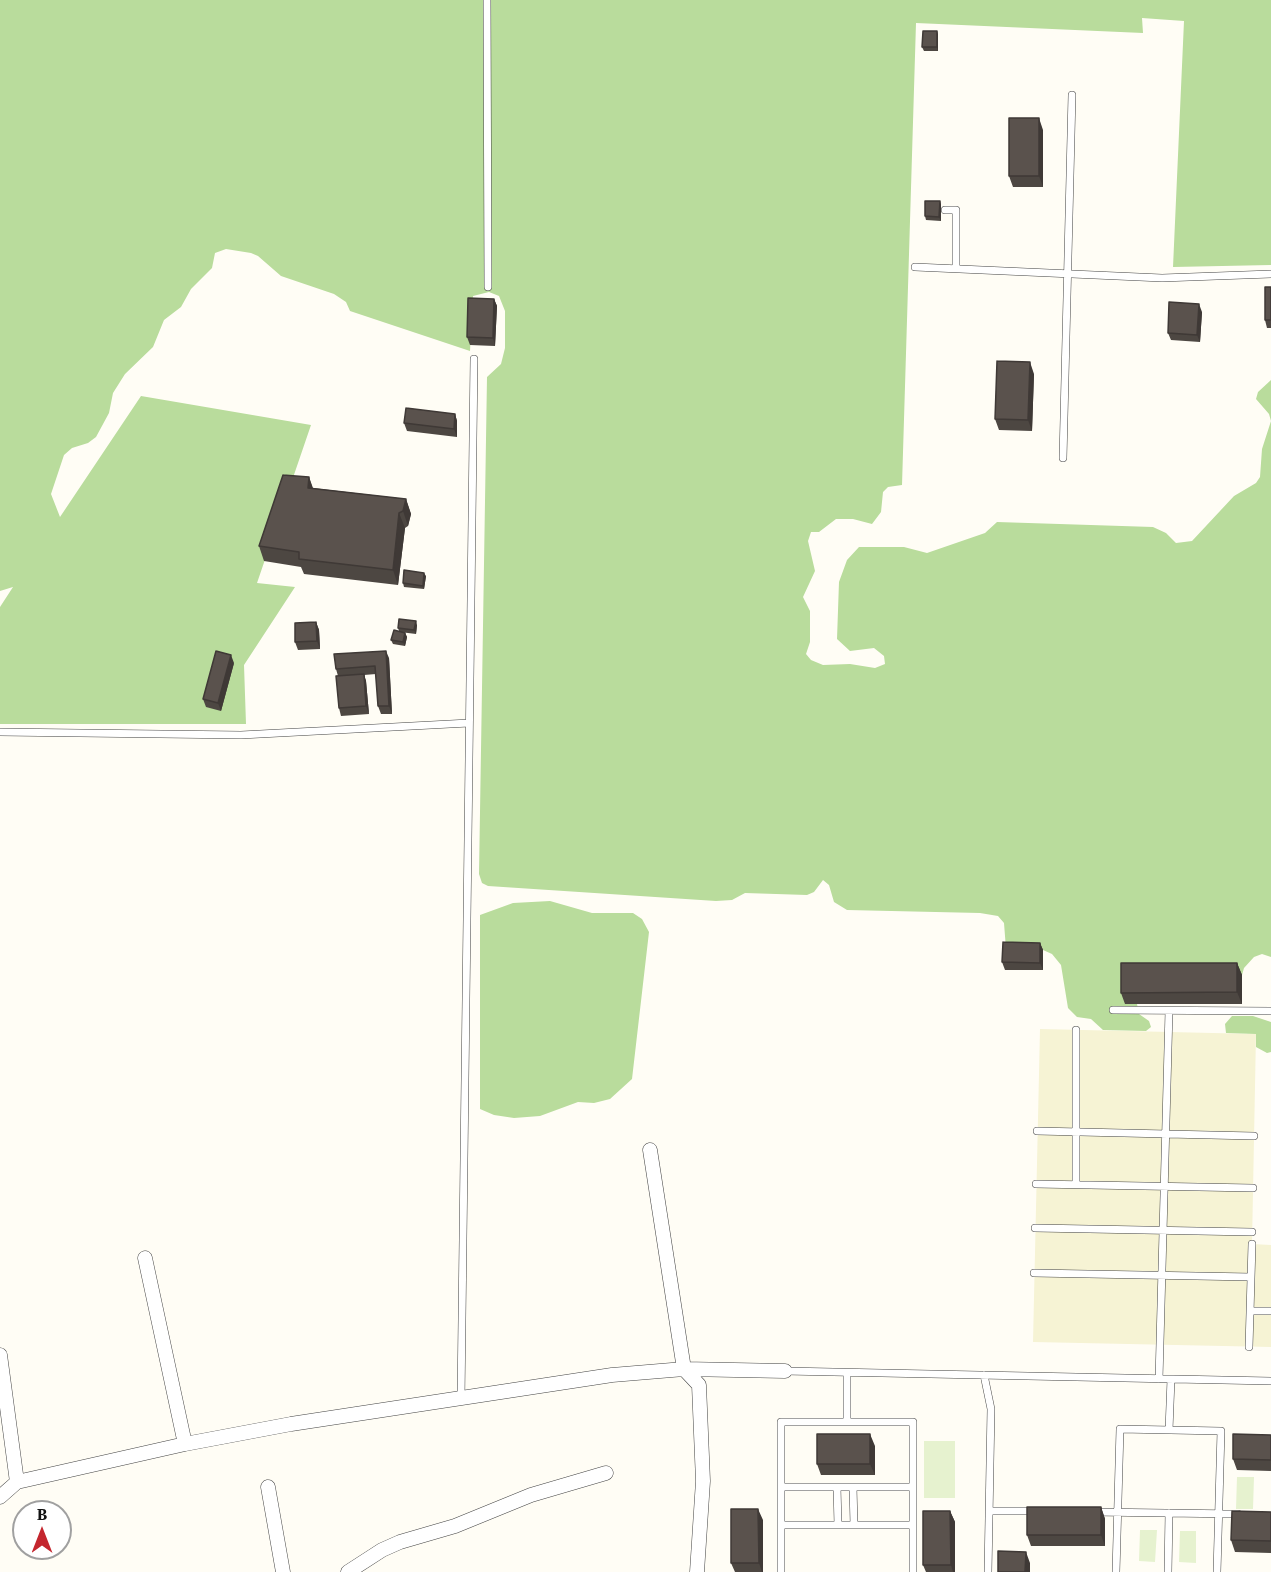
<!DOCTYPE html>
<html>
<head>
<meta charset="utf-8">
<style>
	body { margin:0 }
	#map { position:relative; width:1271px; height:1572px; overflow:hidden; background:#fffdf5; font-family:"Source Serif 4",serif }
	canvas { display:block }
	.north { position:absolute; left:12px; top:1500px; width:60px; height:60px; box-sizing:border-box; background:#fff; border:2px solid #a0a0a0; border-radius:50%; rotate:0deg; font-size:16px; font-weight:700; line-height:24px; text-align:center; color:#111 }
	.north::after { content:''; display:block; margin:auto; width:21px; height:27px; background:#c4262e; clip-path:polygon(50% 0,100% 100%,50% 72%,0 100%) }
</style>
</head>
<body>
<div id="map">
<canvas width="1271" height="1572"></canvas>
<div class="north">B</div>
</div>
<script>
const context = document.querySelector('canvas').getContext('2d');
context.lineJoin = 'round';
function fillPath(path, color) { context.fillStyle = color; context.fill(path, 'evenodd'); }
const shape = rows => new Path2D(rows.map(r => 'M' + r).join(''));
function strokePath(path, color, width, dash) { context.strokeStyle = color; context.lineWidth = width; context.lineCap = dash ? 'butt' : 'round'; context.setLineDash(dash || []); context.stroke(path); }
fillPath(shape([
	[1040,1029,1256,1034,1252,1244,1271,1245,1271,1347,1033,1342]
]), '#f6f3d4');
fillPath(shape([
	[0,0,1271,0,1271,265,1173,267,1184,21,1142,18,1143,33,916,23,902,485,888,487,883,492,881,512,872,524,853,519,836,519,819,532,811,532,808,541,815,571,803,597,810,611,810,642,806,654,811,660,823,665,850,664,875,668,885,664,884,656,874,648,850,651,837,639,839,582,847,560,859,547,904,547,927,553,985,533,997,522,1153,527,1166,533,1176,543,1192,541,1234,496,1256,483,1260,477,1262,449,1271,421,1269,414,1256,399,1258,392,1271,380,1271,957,1262,954,1254,957,1244,968,1242,975,1125,1004,1137,1004,1139,1014,1149,1021,1151,1027,1146,1031,1103,1030,1091,1019,1077,1017,1068,1008,1061,965,1052,954,1043,950,1006,949,1004,923,998,916,980,913,847,910,834,902,829,885,823,880,814,892,807,895,745,893,732,900,716,901,488,886,482,883,479,874,487,377,501,364,505,348,505,311,499,296,489,292,473,296,470,351,350,311,346,302,334,294,281,276,258,256,251,253,226,249,215,253,212,268,191,289,181,307,164,320,153,347,125,374,113,393,109,413,96,437,88,443,72,448,64,455,51,494,60,517,141,396,311,425,257,583,295,587,244,665,246,724,0,724,0,607,13,587,0,591],
	[550,901,592,913,633,913,642,919,649,932,632,1079,610,1099,594,1103,578,1102,540,1116,514,1118,494,1115,480,1109,480,915,513,903],
	[1232,1016,1253,1016,1271,1022,1271,1052,1267,1053,1256,1047,1256,1034,1226,1033,1225,1024]
]), '#b9dc9c');
fillPath(shape([
	[924,1441,955,1441,955,1498,924,1498],
	[1237,1477,1254,1477,1253,1509,1236,1509],
	[1140,1530,1157,1530,1155,1562,1139,1561],
	[1180,1531,1196,1531,1196,1563,1179,1562]
]), '#e6f2cf');
const service = shape([
	[487,0,488,287],
	[945,210,956,210,956,269],
	[915,267,1162,278,1271,274],
	[1063,458,1072,95],
	[0,732,241,735,469,723],
	[1113,1010,1271,1011],
	[1037,1131,1254,1136],
	[1036,1184,1253,1188],
	[1076,1184,1076,1030],
	[1035,1228,1252,1232],
	[1034,1273,1251,1277],
	[1250,1311,1271,1311],
	[1249,1347,1252,1244],
	[785,1371,1271,1381],
	[847,1373,847,1422],
	[984,1375,991,1409,988,1572],
	[1159,1379,1169,1011],
	[461,1398,474,359],
	[1169,1430,1171,1379],
	[781,1487,913,1487],
	[837,1487,838,1525],
	[853,1487,854,1525],
	[989,1511,1034,1511],
	[1094,1512,1238,1514],
	[781,1525,913,1525],
	[781,1572,781,1422,913,1422,913,1572],
	[1116,1572,1120,1429,1221,1431,1217,1572],
	[1168,1572,1169,1513]
]);
const minor = shape([
	[650,1150,684,1369,699,1385,703,1481,697,1572],
	[145,1258,185,1444],
	[0,1355,17,1482],
	[268,1487,283,1572],
	[0,1497,17,1482,185,1444,291,1424,612,1375,684,1369,785,1371],
	[348,1572,382,1550,400,1542,455,1526,531,1495,606,1473]
]);
strokePath(service, '#444', 8);
strokePath(minor, '#444', 15);
strokePath(service, '#fff', 7);
strokePath(minor, '#fff', 14);
fillPath(shape([
	[937,31,938,35,938,51,924,51,922,47],
	[1043,130,1043,187,1013,187,1009,176],
	[940,201,941,205,941,221,926,220,925,216],
	[1271,287,1271,328,1267,328,1265,320],
	[494,299,497,306,495,346,470,345,467,337],
	[1202,312,1200,342,1171,340,1168,333],
	[1034,374,1032,431,999,430,995,419],
	[455,414,457,421,457,437,407,431,404,423],
	[309,477,313,488,406,499,411,514,408,526,405,528,398,585,304,574,301,567,264,561,259,546],
	[426,576,424,589,404,587,403,583],
	[316,622,319,630,320,649,298,650,295,642],
	[417,625,416,634,400,632,405,633,407,637,405,646,393,644,391,640,399,631,398,628],
	[389,658,392,714,381,714,378,706,376,674,364,675,366,681,369,714,341,716,339,708,338,676,336,669],
	[234,663,221,711,206,707,203,699],
	[1040,943,1043,950,1043,970,1005,970,1002,962],
	[1237,963,1242,975,1242,1004,1125,1004,1121,993],
	[1271,1435,1271,1471,1237,1470,1233,1459],
	[875,1446,875,1475,821,1475,817,1464],
	[1101,1507,1105,1519,1105,1546,1031,1546,1027,1535],
	[950,1511,955,1522,955,1572,926,1572,923,1565],
	[1271,1512,1271,1553,1235,1552,1231,1540],
	[763,1520,763,1572,735,1572,731,1563]
]), '#4d4742');
fillPath(shape([
	[937,31,938,35,938,51,937,47],
	[1039,118,1043,130,1043,187,1039,176],
	[940,201,941,205,941,221,939,217],
	[494,299,497,306,495,346,493,338],
	[1199,304,1202,312,1200,342,1197,335],
	[1030,362,1034,374,1032,431,1028,420],
	[455,414,457,421,457,437,454,429],
	[309,477,314,493,308,488],
	[406,499,411,514,408,526,403,511],
	[399,513,405,528,398,585,393,570],
	[424,573,426,576,424,589,423,586],
	[416,621,417,625,416,634,414,630],
	[316,622,319,630,320,649,317,641],
	[405,633,407,637,405,646,403,642],
	[386,651,389,658,392,714,389,706],
	[231,655,234,663,221,711,218,703],
	[364,674,366,681,369,714,366,706],
	[1040,943,1043,950,1043,970,1040,963],
	[1237,963,1242,975,1242,1004,1237,992],
	[870,1434,875,1446,875,1475,870,1464],
	[1101,1507,1105,1519,1105,1546,1101,1535],
	[758,1509,763,1520,763,1572,762,1572,759,1563],
	[950,1511,955,1522,955,1572,953,1572,951,1565],
	[1026,1552,1030,1563,1030,1572,1025,1572]
]), '#3f3936');
const building = shape([
	[923,31,937,31,937,47,922,47,923,31],
	[1009,118,1039,118,1039,176,1009,176,1009,118],
	[925,201,940,201,939,217,925,216,925,201],
	[1265,287,1271,287,1271,320,1265,320,1265,287],
	[468,298,494,299,493,338,467,337,468,298],
	[1169,302,1199,304,1197,335,1168,333,1169,302],
	[997,361,1030,362,1028,420,995,419,997,361],
	[406,408,455,414,454,429,404,423,406,408],
	[283,475,309,477,308,488,406,499,403,511,399,513,393,570,299,559,299,552,259,546,283,475],
	[404,570,424,573,423,586,403,583,404,570],
	[399,619,416,621,414,630,398,628,399,619],
	[316,622,317,641,295,642,295,623,316,622],
	[394,630,405,633,403,642,391,640,394,630],
	[216,651,231,655,218,703,203,699,216,651],
	[386,651,389,706,378,706,375,666,336,669,334,654,386,651],
	[364,674,366,706,339,708,336,676,364,674],
	[1003,942,1040,943,1040,963,1002,962,1003,942],
	[1121,963,1237,963,1237,992,1121,993,1121,963],
	[817,1434,870,1434,870,1464,817,1464,817,1434],
	[1233,1434,1271,1435,1271,1460,1233,1459,1233,1434],
	[1027,1507,1101,1507,1101,1535,1027,1535,1027,1507],
	[731,1509,758,1509,759,1563,731,1563,731,1509],
	[923,1511,950,1511,951,1565,923,1565,923,1511],
	[1232,1511,1271,1512,1271,1541,1231,1540,1232,1511],
	[998,1551,1026,1552,1025,1572,998,1572,998,1551]
]);
fillPath(building, '#5a524d');
strokePath(building, '#3f3936', 1.5);
</script>
</body>
</html>
